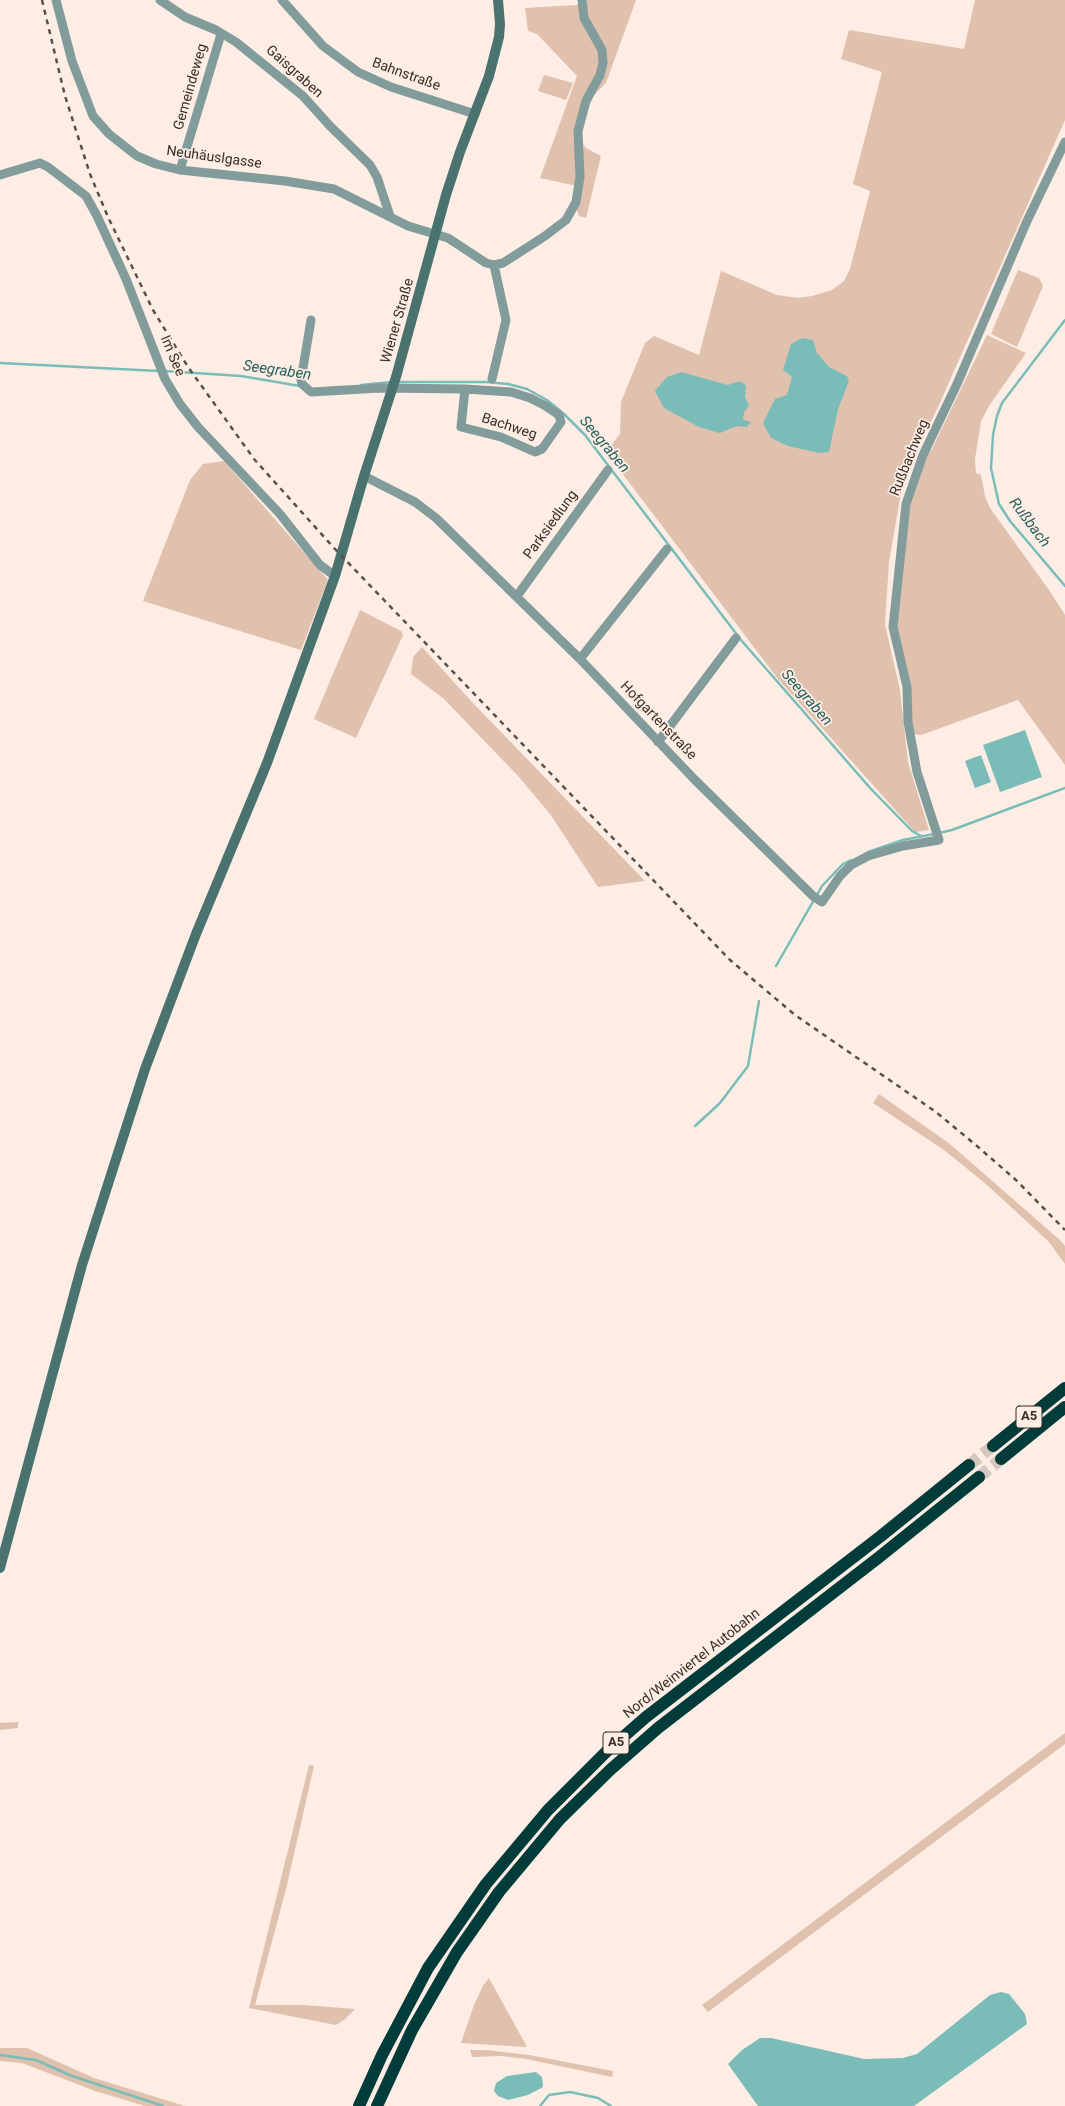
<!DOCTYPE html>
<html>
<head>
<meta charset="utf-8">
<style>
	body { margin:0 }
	canvas { display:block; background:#fdede4 }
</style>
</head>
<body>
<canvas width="1065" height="2106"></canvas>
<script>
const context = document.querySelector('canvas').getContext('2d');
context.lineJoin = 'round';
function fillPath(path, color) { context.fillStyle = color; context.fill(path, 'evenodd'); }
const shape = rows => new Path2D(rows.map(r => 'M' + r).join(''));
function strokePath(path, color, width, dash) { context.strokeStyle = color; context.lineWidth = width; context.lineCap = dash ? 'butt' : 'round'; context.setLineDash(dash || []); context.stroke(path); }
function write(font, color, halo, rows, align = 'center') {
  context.font = font + ' Roboto,sans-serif'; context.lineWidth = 3.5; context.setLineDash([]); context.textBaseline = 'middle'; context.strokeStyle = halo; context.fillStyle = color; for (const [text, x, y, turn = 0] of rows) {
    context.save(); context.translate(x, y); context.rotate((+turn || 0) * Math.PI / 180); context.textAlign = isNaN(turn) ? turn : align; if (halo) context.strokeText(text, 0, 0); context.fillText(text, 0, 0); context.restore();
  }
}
fillPath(shape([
	[586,0,636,0,606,83,593,96,589,104,581,133,583,144,586,148,601,156,586,218,579,216,574,201,577,186,540,178,577,76,537,34,528,31,525,8,576,5],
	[975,0,1065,0,1065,120,939,405,904,476,889,562,885,624,900,690,908,762,929,830,915,832,778,679,606,452,620,434,621,402,645,343,654,336,699,355,721,271,777,295,798,298,812,296,832,290,844,281,850,269,870,191,853,184,882,72,841,59,849,30,964,49],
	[544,75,573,83,566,100,538,91],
	[1018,270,1039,278,1043,286,1017,347,991,334],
	[987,335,1026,353,989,406,981,421,975,459,976,473,981,475,985,496,990,508,1049,590,1065,615,1065,765,1018,700,921,735,914,734,912,723,909,675,898,638,897,626,910,502,929,451,931,451],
	[224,461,328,580,301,650,143,601,190,480,203,464],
	[360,610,401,631,403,635,356,738,314,719],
	[422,647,472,702,645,881,598,887,550,814,519,777,444,699,411,674,413,657],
	[879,1094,950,1144,1061,1241,1065,1246,1065,1264,1049,1242,986,1184,944,1150,873,1103],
	[18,1722,18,1728,0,1730,0,1723],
	[1065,1733,1065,1744,708,2012,702,2005],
	[309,1765,314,1766,286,1889,255,2005,304,2005,355,2009,344,2020,336,2025,249,2008],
	[489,1978,527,2047,461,2043,474,2005,483,1986],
	[0,2048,27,2048,94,2078,185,2106,145,2106,95,2091,22,2063,0,2061],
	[470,2050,485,2050,529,2055,613,2071,612,2077,526,2059,501,2056,472,2057]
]), '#e0c1ae');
fillPath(shape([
	[802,338,813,340,817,353,829,367,847,376,849,381,838,409,829,452,819,453,788,446,771,438,763,423,775,399,787,395,792,377,783,370,791,344],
	[681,372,728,385,737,382,742,382,746,386,745,397,749,406,744,412,743,420,751,422,747,427,736,426,720,433,699,427,664,408,655,391,667,377],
	[1025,730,1042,777,1000,792,983,745],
	[981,755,991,782,975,788,965,761],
	[1001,1992,1009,1994,1025,2014,1027,2024,914,2106,758,2106,728,2064,742,2050,760,2038,771,2038,864,2059,903,2058,917,2054,990,1995],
	[536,2072,542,2077,543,2087,528,2095,508,2100,498,2096,494,2091,496,2083,507,2076]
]), '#7abcb8');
strokePath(shape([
	[1065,320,1002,403,997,416,993,435,991,468,999,504,1010,521,1065,586],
	[0,363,159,371],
	[164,371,241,376,300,386],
	[397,382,486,382,508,384,527,389,547,400,564,414,585,435,741,640,871,789,912,831,921,836],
	[361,385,392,382],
	[939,833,952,830,1065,788],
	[868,852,903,840,934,834],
	[776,966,822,886,843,864,851,860],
	[695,1126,720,1103,748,1066,759,1001],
	[0,2055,36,2060,72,2076,163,2106],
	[540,2106,549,2095,570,2092,598,2098,611,2106]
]), '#7abcb8', 2.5);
strokePath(shape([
	[969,1465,993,1446],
	[979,1477,1001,1459]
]), '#d6c7be', 12, [12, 6]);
strokePath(shape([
	[56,0,72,61,93,116,109,134,137,156,156,164,180,170,285,181,334,189,408,226,448,238,486,263,494,265,503,263,545,236,566,220,576,202,580,177,578,131,586,101,600,75,603,63,602,50,584,18,582,0],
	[160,0,185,17,216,30,236,42,303,96,330,126,370,165,377,177,390,216],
	[282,0,323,46,358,72,391,87,475,114],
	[180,170,221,34],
	[0,175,40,163,48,167,86,196,97,216,126,279,165,379,180,404,198,427,280,514,320,565,335,576],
	[311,320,301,380,302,384,311,392,380,388,465,389,461,427,501,437,535,452,542,449,561,422,559,415,544,405,530,398,511,392,465,389],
	[492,379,506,320,494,265],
	[364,476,415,502,436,518,580,659,694,779,813,896,822,902,840,876,851,865,868,856,903,846,939,840,917,772,908,722,907,687,893,627,906,504,923,455,957,384,1027,221,1065,142],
	[517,596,608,470],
	[580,659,667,549],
	[658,742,736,638]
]), '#819c9a', 9);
strokePath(shape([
	[0,1568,82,1265,145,1069,196,934,267,763,335,576,364,476,396,377,446,195,460,152,489,76,499,37,500,24,498,0]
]), '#4a7370', 10);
strokePath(shape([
	[993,1446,1065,1388],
	[1001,1459,1065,1407],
	[359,2106,382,2055,428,1968,486,1884,548,1810,606,1752,646,1717,881,1536,969,1465],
	[377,2106,412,2030,457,1952,499,1892,560,1819,610,1770,658,1728,878,1558,979,1477]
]), '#023c3a', 12);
strokePath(shape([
	[42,0,65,96,90,174,108,217,153,310,188,367,254,459,334,548,730,960,795,1015,936,1112,977,1146,1016,1180,1065,1230]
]), '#5b5049', 2.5, [5, 5]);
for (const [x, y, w] of [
	[1029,1417,26],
	[616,1743,26]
]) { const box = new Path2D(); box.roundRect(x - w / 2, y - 11, w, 22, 3); context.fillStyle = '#fdede4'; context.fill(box); strokePath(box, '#382e28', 1); }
write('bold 13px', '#382e28', null, [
	["A5",1029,1417],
	["A5",616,1743]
]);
write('14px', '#382e28', '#fdede4', [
	["Gaisgraben",294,72,42],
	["Bahnstraße",406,75,20],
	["Gemeindeweg",191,87,-74],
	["Neuhäuslgasse",214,158,8],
	["Wiener Straße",398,321,-74],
	["Im See",172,356,67],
	["Bachweg",509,427,18],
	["Rußbachweg",910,458,-68],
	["Parksiedlung",551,525,-54],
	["Hofgartenstraße",658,721,46],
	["Nord/Weinviertel Autobahn",692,1664,-38]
]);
write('italic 15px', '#275f5c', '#fdede4', [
	["Seegraben",277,371,8],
	["Seegraben",604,445,50],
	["Rußbach",1029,523,53],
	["Seegraben",806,698,49]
]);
</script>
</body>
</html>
